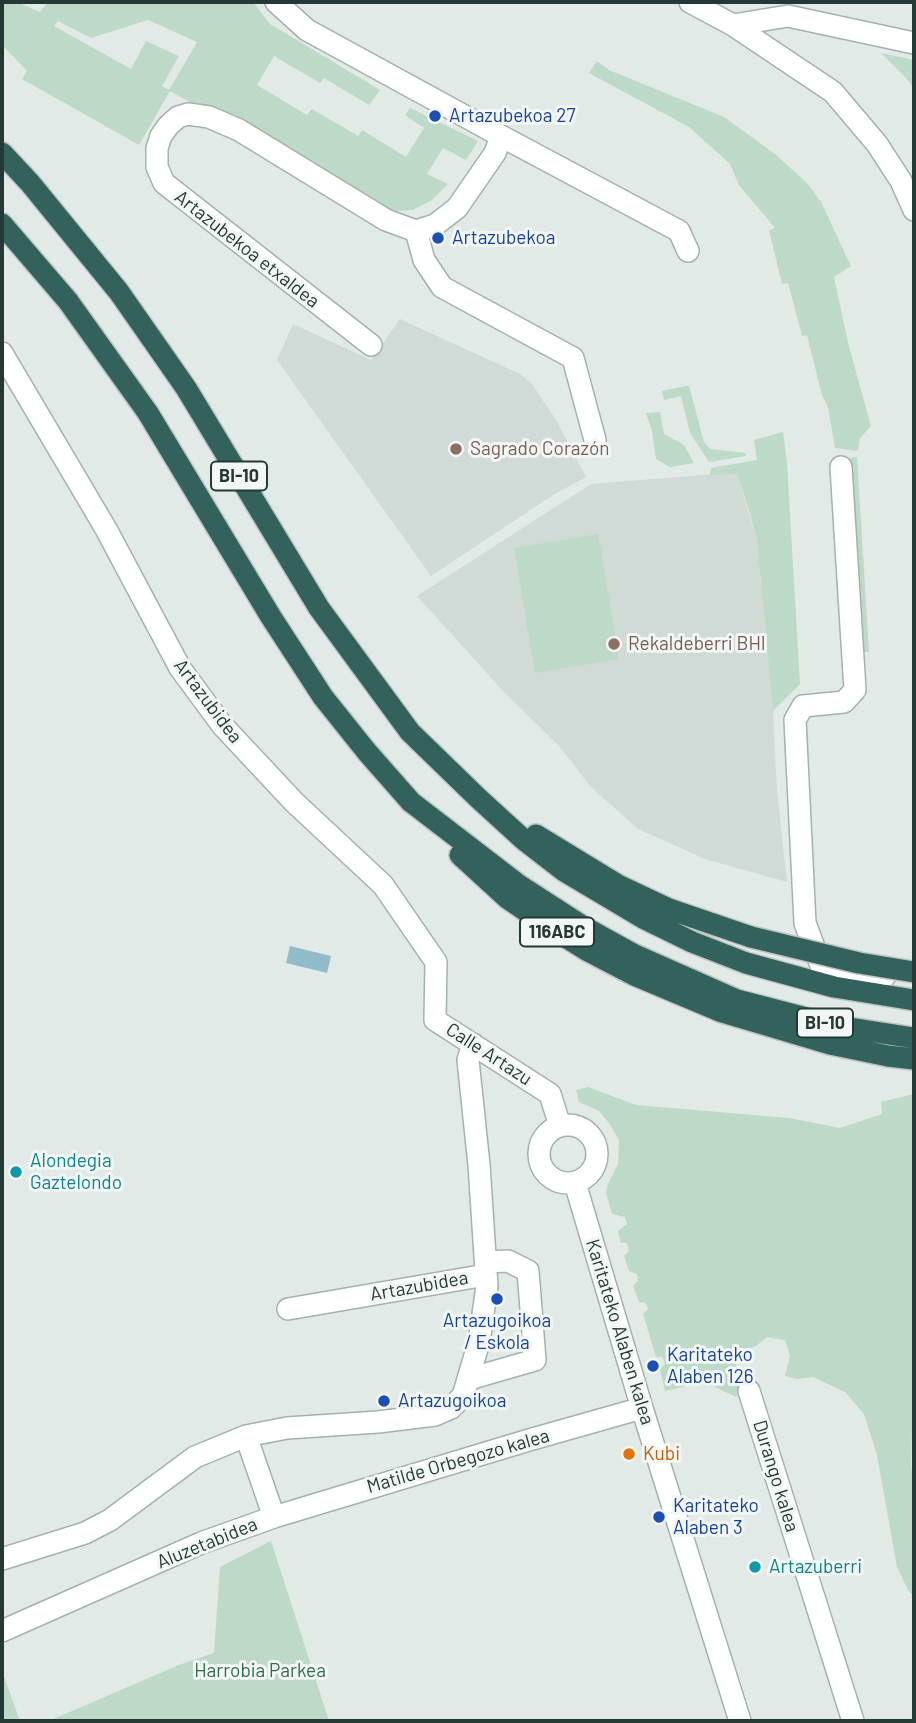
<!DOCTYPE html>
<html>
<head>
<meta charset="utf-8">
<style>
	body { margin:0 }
	#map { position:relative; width:916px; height:1723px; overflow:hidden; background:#e2eae7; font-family:Barlow,sans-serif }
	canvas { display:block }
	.frame { position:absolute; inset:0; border:4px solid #243935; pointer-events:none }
</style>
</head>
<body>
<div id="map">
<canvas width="916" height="1723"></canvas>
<div class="frame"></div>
</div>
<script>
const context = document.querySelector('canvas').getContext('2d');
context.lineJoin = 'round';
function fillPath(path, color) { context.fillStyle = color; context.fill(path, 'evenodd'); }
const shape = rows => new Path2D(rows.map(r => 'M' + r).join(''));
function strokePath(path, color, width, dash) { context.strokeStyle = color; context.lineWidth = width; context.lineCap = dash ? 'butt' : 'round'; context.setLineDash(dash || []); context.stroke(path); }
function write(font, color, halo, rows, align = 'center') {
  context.font = font + ' Barlow,sans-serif'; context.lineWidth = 6; context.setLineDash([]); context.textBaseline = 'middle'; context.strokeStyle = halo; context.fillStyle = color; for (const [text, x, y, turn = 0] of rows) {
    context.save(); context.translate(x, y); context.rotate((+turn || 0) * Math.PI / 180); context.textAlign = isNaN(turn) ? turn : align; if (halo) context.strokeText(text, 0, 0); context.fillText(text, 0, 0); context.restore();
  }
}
fillPath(shape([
	[400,319,520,374,532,384,556,420,586,477,553,495,431,576,277,360,293,324,371,360],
	[728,473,737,474,757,540,773,711,777,791,787,882,705,859,638,829,591,787,560,747,504,692,417,596,591,484]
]), '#d0dad6');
fillPath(shape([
	[2,2,17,2,40,12,48,2,253,2,270,24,380,90,369,105,324,78,320,83,274,56,257,85,307,115,312,109,358,136,362,130,406,157,424,128,405,115,410,108,478,141,466,160,443,148,427,174,448,184,432,200,413,210,396,211,380,207,170,91,139,145,22,79,27,71,2,45],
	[148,20,197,42,169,90,162,86,179,56,146,41,131,69,54,26,58,21,91,38],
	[881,53,914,60,914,88,906,78],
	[597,61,609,70,724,117,775,154,807,183,821,202,851,266,834,277,848,343,871,426,860,438,858,451,835,448,828,407,822,395,807,335,802,336,788,283,782,284,769,230,775,228,739,185,730,164,689,127,589,73],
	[686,386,689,386,704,442,710,449,746,453,746,456,709,462,690,433,681,396,664,400,662,391],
	[660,412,664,434,684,445,694,463,670,467,656,459,652,431,646,413],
	[783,432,787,463,800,684,773,711,757,540,749,510,737,474,710,475,711,468,757,460,754,440],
	[857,457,869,652,858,653,849,458],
	[598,534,619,659,535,673,514,548],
	[588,1087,636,1105,789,1118,840,1128,882,1114,881,1102,914,1094,914,1361,911,1465,914,1489,914,1597,908,1590,897,1567,877,1455,864,1414,845,1392,813,1377,797,1379,785,1376,790,1356,785,1340,767,1337,756,1346,736,1352,736,1376,740,1387,736,1397,708,1384,694,1384,665,1391,660,1369,665,1364,662,1357,656,1357,643,1314,648,1309,646,1303,639,1302,633,1286,638,1281,637,1274,629,1271,624,1256,629,1251,627,1243,621,1243,618,1231,627,1224,625,1217,612,1214,606,1193,607,1186,618,1164,619,1140,609,1123,599,1111,579,1102,576,1090],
	[271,1541,329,1721,49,1721,179,1665,214,1653,220,1567],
	[2,1671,20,1721,2,1721]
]), '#bdd9c7');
fillPath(shape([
	[290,946,331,956,327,973,286,963]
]), '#90bcc9');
const street = shape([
	[276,2,307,30,501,136,495,153,457,208,435,225,416,231,386,220,239,130,209,117,188,114,178,117,168,126,161,136,157,148,157,167,164,183,371,345],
	[690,2,733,25,833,92,877,144,901,181,914,210],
	[733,25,788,16,914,43],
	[501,136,679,231,688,251],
	[416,231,424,260,442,287,573,358,595,440],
	[2,353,106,529,180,668,222,725,294,802,383,885,436,962,435,1020,550,1094,560,1126],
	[841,467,855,690,844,702,803,706,795,720,805,923,820,963,852,973,885,976],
	'539 1154a29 29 0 1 1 58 0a29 29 0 1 1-58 0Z',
	[575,1183,642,1408,740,1721],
	[288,1309,486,1275],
	[469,1379,535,1360,528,1271,508,1261,486,1262],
	[749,1391,853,1721],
	[246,1436,274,1517],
	[2,1559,85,1533,110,1520,195,1457,246,1436,287,1428,378,1422,435,1415,451,1408,463,1396,479,1342,487,1286,479,1165,468,1060,473,1044],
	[2,1631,201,1543,274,1517,529,1440,642,1408]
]);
const highway = shape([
	[2,153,30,183,119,292,186,388,319,608,410,732,478,798,524,840,564,871,643,918,692,942,746,963,834,987,914,1000],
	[2,224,68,301,148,413,271,617,323,697,367,752,411,802,519,885,584,927,633,954,737,1000,837,1026,914,1038],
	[536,835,618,885,669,909,751,937],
	[460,855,507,898,545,924,588,951,634,975,722,1012,766,1025,830,1044,888,1056,914,1059]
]);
strokePath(street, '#a5b1ae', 24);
strokePath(highway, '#bdc4c2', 24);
strokePath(street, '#fff', 21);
strokePath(highway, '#33625c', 21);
const highwayBridge = shape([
	[751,937,859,963,914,972]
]);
strokePath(highwayBridge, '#bdc4c2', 24, []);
strokePath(highwayBridge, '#33625c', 21);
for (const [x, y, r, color] of [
	[435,116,7,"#1a4fb4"],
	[438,238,7,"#1a4fb4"],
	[456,449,7,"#8d6e63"],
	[614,644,7,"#8d6e63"],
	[16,1172,7,"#0f9aa8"],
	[497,1299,7,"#1a4fb4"],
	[653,1366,7,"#1a4fb4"],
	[384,1401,7,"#1a4fb4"],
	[629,1454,7,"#e8710a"],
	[659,1517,7,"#1a4fb4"],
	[755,1567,7,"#0f9aa8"]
]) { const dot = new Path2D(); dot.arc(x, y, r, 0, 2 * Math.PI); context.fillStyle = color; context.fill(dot); strokePath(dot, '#f2f7f5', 2.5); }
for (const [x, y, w] of [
	[239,476,56],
	[557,932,74],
	[825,1023,56]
]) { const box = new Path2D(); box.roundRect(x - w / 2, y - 14.5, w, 29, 5); context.fillStyle = '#f2f7f5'; context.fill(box); strokePath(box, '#243935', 2); }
write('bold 18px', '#243935', null, [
	["BI-10",239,476],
	["116ABC",557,932],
	["BI-10",825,1023]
]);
write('19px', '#164399', '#f2f7f5', [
	["Artazubekoa 27",449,116],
	["Artazubekoa",452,238],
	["Artazugoikoa",497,1321,"center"],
	["/ Eskola",497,1343,"center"],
	["Karitateko",667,1355],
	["Alaben 126",667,1377],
	["Artazugoikoa",398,1401],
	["Karitateko",673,1506],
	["Alaben 3",673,1528]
], 'left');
write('19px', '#243935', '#f2f7f5', [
	["Artazubekoa etxaldea",247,249,38],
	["Artazubidea",208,701,53],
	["Calle Artazu",489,1054,33],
	["Artazubidea",419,1286,-10],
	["Karitateko Alaben kalea",620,1332,73],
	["Matilde Orbegozo kalea",458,1461,-16],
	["Durango kalea",776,1476,73],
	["Aluzetabidea",207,1543,-22]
]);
write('19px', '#785e54', '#f2f7f5', [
	["Sagrado Corazón",470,449],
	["Rekaldeberri BHI",628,644]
], 'left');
write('19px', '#0d838f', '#f2f7f5', [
	["Alondegia",30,1161],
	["Gaztelondo",30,1183],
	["Artazuberri",769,1567]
], 'left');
write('19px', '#c56008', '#f2f7f5', [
	["Kubi",643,1454]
], 'left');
write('19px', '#326c4d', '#f2f7f5', [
	["Harrobia Parkea",260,1671]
]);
</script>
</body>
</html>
